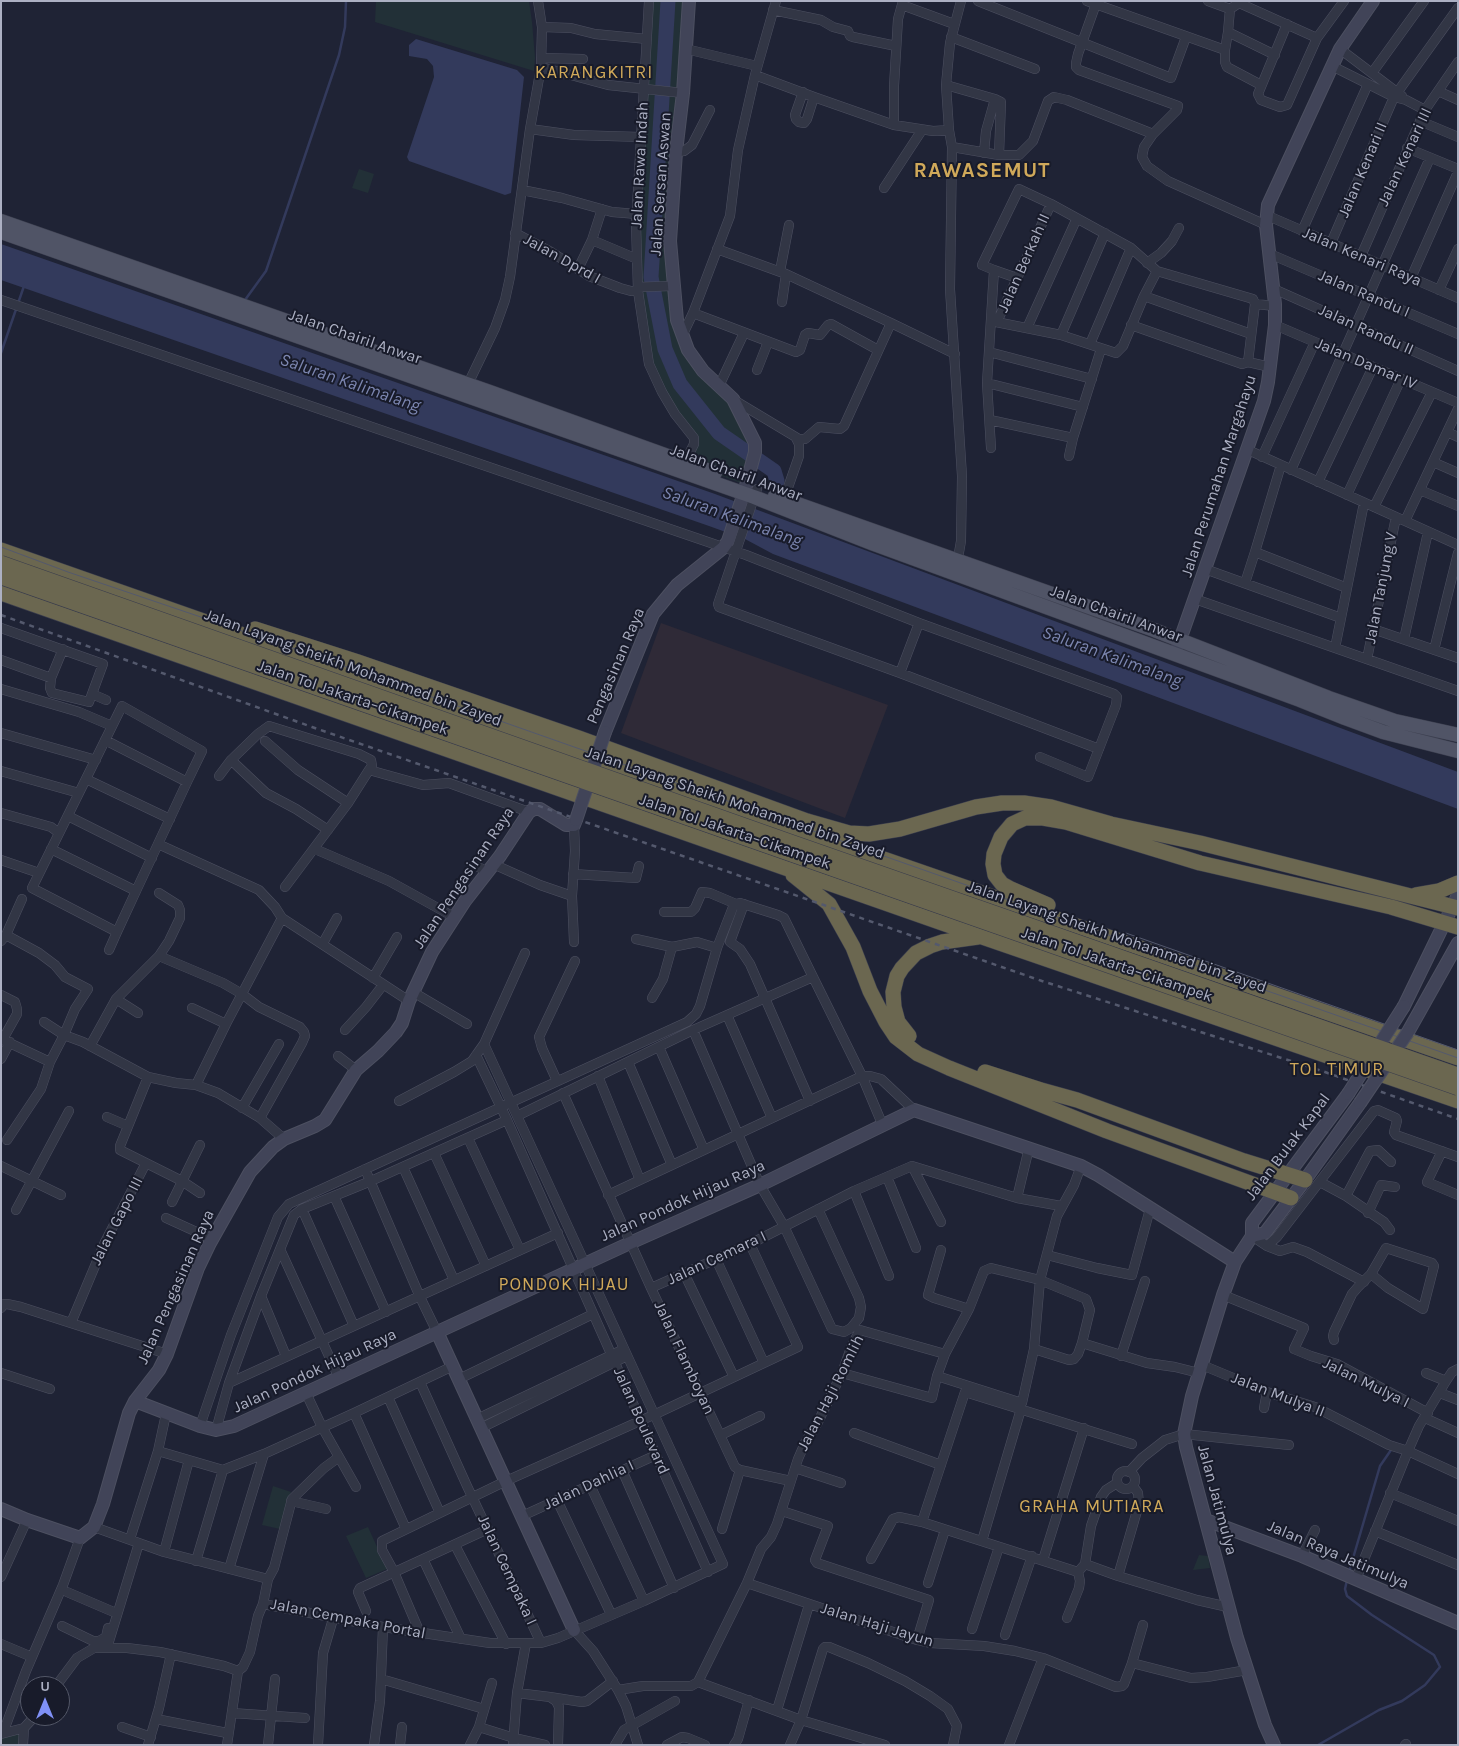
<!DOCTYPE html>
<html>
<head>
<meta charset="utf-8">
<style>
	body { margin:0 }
	#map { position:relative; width:1459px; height:1746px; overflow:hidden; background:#1f2335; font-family:Karla,sans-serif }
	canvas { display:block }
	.frame { position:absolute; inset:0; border:2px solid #acb0c3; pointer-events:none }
	.north { position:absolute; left:20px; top:1676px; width:50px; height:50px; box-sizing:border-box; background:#181b2a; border:1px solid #535767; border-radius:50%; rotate:0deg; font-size:14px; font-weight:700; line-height:20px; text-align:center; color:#acb0c3 }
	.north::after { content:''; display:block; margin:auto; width:18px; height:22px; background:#7f90f5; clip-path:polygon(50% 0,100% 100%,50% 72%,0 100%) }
</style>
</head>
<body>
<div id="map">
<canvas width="1459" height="1746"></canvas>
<div class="frame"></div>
<div class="north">U</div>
</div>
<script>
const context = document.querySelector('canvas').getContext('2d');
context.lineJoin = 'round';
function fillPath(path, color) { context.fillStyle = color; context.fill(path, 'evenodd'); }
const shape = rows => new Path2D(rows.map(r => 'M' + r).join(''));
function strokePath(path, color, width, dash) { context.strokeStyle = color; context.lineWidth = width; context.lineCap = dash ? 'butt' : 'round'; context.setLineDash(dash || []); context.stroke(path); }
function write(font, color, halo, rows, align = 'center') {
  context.font = font + ' Karla,sans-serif'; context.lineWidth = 4; context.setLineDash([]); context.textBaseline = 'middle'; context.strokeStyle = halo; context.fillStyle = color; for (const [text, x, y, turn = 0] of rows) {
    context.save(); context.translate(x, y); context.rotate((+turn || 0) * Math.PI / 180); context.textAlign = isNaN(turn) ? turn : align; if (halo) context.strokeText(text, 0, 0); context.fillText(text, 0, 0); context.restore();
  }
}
fillPath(shape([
	[661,623,888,705,845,818,621,733]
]), '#2f2a37');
fillPath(shape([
	[376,1,529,1,532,22,535,58,534,71,375,22],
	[649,1,689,1,670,241,688,350,733,399,755,443,746,485,685,462,694,443,656,380,637,273],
	[359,169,374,174,368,193,352,188],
	[273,1486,291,1492,280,1529,262,1525],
	[368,1527,387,1569,366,1578,346,1536],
	[1199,1555,1208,1556,1210,1568,1193,1570],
	[24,1728,23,1745,1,1745,1,1734]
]), '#223037');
fillPath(shape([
	[416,39,517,70,524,77,511,193,505,195,409,161,407,157,434,77,433,66,427,59,409,56,409,45],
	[1,244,715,494,1458,772,1458,809,773,554,745,539,709,526,1,280]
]), '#333a5c');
strokePath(shape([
	[245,300,266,271,339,55,345,27,346,1],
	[1,353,24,286],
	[1349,1572,1380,1466,1391,1450],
	[1318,1745,1379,1710,1402,1701,1425,1685,1440,1667,1434,1655,1372,1615,1347,1596,1345,1589,1347,1580]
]), '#333a5c', 2.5);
strokePath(shape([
	[668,1,651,277,665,349,680,384,719,433,774,471,777,481]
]), '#333a5c', 15);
const street = shape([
	[649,1,636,224,638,291,649,364,662,392,675,414,694,438,694,444,685,462],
	[978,1,1171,78,1186,37],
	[1087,1,1225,50],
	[1097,1,1078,54,1076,63,1076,67,1079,70,1178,106,1177,110,1153,134,1144,147,1142,157,1147,166,1168,181,1266,225],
	[1208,1,1230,9],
	[902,5,954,24],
	[773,10,821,20,833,27,848,31,850,36,853,37,896,46],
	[1287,24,1258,94,1261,100,1280,107,1287,105,1317,38,1344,1],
	[542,27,571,28,595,34,647,39],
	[1228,32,1230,9,1239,3,1317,38],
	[951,37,1035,69],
	[686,49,757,66],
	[1340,49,1402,96],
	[542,58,583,59],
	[1332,66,1394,97,1406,100,1425,110],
	[541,67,608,85,683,93],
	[1372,73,1424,1],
	[755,75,814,97,894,125,933,131,949,130],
	[946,85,995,99,1001,102,999,155],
	[1261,85,1227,67,1225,62,1225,50,1228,32,1275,55],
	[1438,91,1458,100],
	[803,92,795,115,796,119,799,122,804,123,807,119,814,97],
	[1420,121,1458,137],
	[894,125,894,86,898,19,903,1],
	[530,129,574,135,641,137],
	[952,147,999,155,1019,155,1033,141,1048,101,1054,97,1067,100,1153,134],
	[1407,148,1458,169],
	[676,152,684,151,692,145,710,110],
	[984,153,986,131,995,99],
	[884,188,922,130],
	[522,190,562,198,612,212,637,214],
	[1266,215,1458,298],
	[1302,231,1368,84],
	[515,233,551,252,589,276,620,288,631,291,638,291],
	[592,240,637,259],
	[1331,243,1394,97,1458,8],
	[717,249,786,274,891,323,844,426,840,429,819,427,805,439,799,439,734,400],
	[1270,254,1458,334],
	[1361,256,1425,110,1458,62],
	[1147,263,1161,253,1172,241,1179,228],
	[578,269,592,240,602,209],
	[994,270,982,265,1019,189,1051,204,1131,248,1157,271,1253,299,1255,304,1248,362],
	[780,271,789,225],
	[1411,278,1458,172],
	[638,287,673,286],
	[1274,289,1458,371],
	[1439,290,1458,249],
	[1144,296,1251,334],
	[1,300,746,555,919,623,1114,694,1117,697,1116,705,1088,777,1040,757],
	[782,302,786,274],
	[1255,304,1275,306],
	[693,313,796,352,800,350,805,335,808,333,820,335,828,325,831,324,878,350],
	[991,321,1061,335,1116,353,1123,346,1144,296,1157,271],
	[997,322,1051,204],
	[891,323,955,354],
	[1131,325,1242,364,1248,362,1270,367],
	[1275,325,1458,403],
	[1027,328,1077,218],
	[683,334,693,313,730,216,738,150,755,75,776,1],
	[1061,335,1105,233],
	[1090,344,1131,248],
	[989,352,1092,379],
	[757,370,768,342],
	[987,383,1083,407],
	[468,384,495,328,505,300,510,277,530,129,541,67,542,27,538,1],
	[719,386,744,333],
	[990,420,1073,438],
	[1447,432,1458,437],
	[991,448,987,383,994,270,1017,278],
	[1246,449,1458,545],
	[1069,456,1073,438,1101,349],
	[1262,457,1315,342],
	[1433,462,1458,473],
	[1281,465,1255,552,1347,588],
	[1291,470,1430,158],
	[1318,482,1373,367],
	[757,489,718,604,719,607,900,673,1099,749],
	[1420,490,1458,506],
	[1347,495,1401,379],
	[784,499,799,456,799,444,796,438],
	[1374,507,1432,392],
	[1405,521,1458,409],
	[957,564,961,541,962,476,950,289,952,147,949,130,946,85,950,43,961,1],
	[1205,569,1341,618],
	[1245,583,1255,552],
	[1195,599,1458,691],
	[1,628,103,664,89,702,52,693,50,688,51,678],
	[1373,629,1458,658],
	[1404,639,1428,532],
	[1335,648,1364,503],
	[1434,650,1458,553],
	[1367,659,1396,517],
	[1,660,51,678,63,649],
	[900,673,919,623],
	[1,689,79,712,112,726],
	[92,694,106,700],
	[1,733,96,760],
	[105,740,187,782],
	[265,741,298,770,348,803],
	[231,760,266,793,296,809,328,830],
	[369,770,423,785,449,783,529,812],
	[1,771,79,793],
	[219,776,231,760,258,734,269,726,359,754,371,760,372,766,369,770,348,803,285,887],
	[86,779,170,819],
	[1,813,51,827,59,833],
	[68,816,152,858],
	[574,825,575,851,572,896,574,942],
	[158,844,259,890,275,907,282,918,409,1001],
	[51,849,136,891],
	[315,849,389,881,454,917],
	[1,860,39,873],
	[493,864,540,885,572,896],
	[475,865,487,872],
	[573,874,636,878,639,866],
	[744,904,730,942,740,949,750,964,810,1101],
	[664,912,691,912,695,908,702,892,710,893,736,904],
	[6,935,39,953,55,965,65,977,88,989,75,1009,64,1035,44,1022],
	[636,939,672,947,697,942,717,948],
	[1,941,6,935,22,899],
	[323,943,337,918],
	[109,950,117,932,136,891,158,844,187,782,202,751,122,706,32,888,117,932],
	[159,956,223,983,242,994,259,1007,300,1027,304,1032,305,1036,302,1043,260,1118],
	[373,978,397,937],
	[413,992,467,1024],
	[1,995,15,1002,17,1009,17,1014,3,1039],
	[652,998,663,979,672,947],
	[116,999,138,1013],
	[192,1008,226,1024],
	[727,1015,772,1118],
	[345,1030,366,1007,383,985],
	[693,1030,760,1185,784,1226,832,1329,844,1332,851,1328,859,1318,861,1307,859,1298,818,1209],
	[1,1039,50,1062,64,1035,83,1042,148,1077,176,1083,196,1085,218,1093,260,1118,284,1139],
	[90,1046,116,999,159,956,169,941,180,918,180,910,178,905,159,893],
	[659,1047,704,1150],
	[476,1055,507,1120,708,1572],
	[338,1056,356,1070],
	[1,1059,10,1042],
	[628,1062,672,1165],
	[598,1076,640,1180],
	[557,1081,542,1048,539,1037,575,961],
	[196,1085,226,1024,282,918],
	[563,1093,651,1288,735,1467,740,1470,791,1481],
	[399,1101,454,1072,472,1061,484,1044,525,953],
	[242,1108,279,1044],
	[517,1116,693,1030,813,977,862,1076,883,1126],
	[107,1117,128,1126],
	[468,1138,520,1250],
	[7,1140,41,1089,50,1062],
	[1442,1151,1427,1182,1458,1195],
	[434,1153,486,1266],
	[146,1163,182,1181,200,1193],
	[1,1166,61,1195],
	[912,1166,941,1222],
	[403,1167,454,1280],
	[365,1169,420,1297,437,1332],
	[887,1177,916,1248],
	[1320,1182,1346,1196,1384,1222,1390,1230],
	[854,1191,889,1276],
	[608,1195,862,1076,870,1076,881,1079,914,1110],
	[334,1196,386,1312],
	[1346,1196,1370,1151,1378,1150,1391,1162],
	[1017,1198,1029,1148],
	[172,1202,200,1145],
	[302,1209,354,1326],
	[16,1210,69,1111],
	[1368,1213,1381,1185,1395,1187],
	[166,1218,212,1239],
	[1252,1236,1267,1246,1277,1237,1374,1111,1378,1110,1396,1118,1397,1121,1394,1132,1396,1135,1458,1157],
	[1267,1246,1280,1251,1293,1247,1307,1252,1364,1282],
	[280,1249,339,1378],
	[941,1250,928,1295,934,1298,969,1309],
	[1047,1255,1097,1268,1132,1275,1150,1209],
	[716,1259,764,1363],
	[684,1273,734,1377],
	[651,1288,750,1244,854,1191,912,1166,1017,1198,1061,1206],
	[1223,1295,1304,1328,1294,1349,1311,1356,1337,1364,1428,1413],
	[261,1296,286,1356],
	[1,1308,4,1304,7,1304,21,1307,167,1354],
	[71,1323,105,1242,146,1163,120,1150,120,1146,148,1077],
	[1334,1340,1333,1336,1334,1332,1352,1294,1358,1287,1371,1274,1386,1248,1432,1263,1434,1266,1423,1309,1388,1288,1371,1274],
	[1034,1349,1069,1360,1074,1359,1078,1354,1082,1343,1147,1363,1175,1367,1199,1373],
	[945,1354,937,1376,1022,1403,1034,1349,1040,1280,1086,1299,1090,1310,1082,1343],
	[1121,1356,1145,1281],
	[1202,1365,1267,1392,1315,1407,1389,1445,1408,1451,1419,1426,1446,1381,1452,1372,1458,1369],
	[1,1373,50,1389],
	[842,1373,932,1398,937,1376],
	[1426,1373,1446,1381],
	[459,1379,593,1314],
	[420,1382,467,1486,541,1643],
	[229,1383,558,1233],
	[306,1393,322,1427,356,1487],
	[1440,1393,1458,1400],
	[388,1397,440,1513],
	[1264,1408,1267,1392],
	[354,1413,406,1529],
	[1425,1418,1458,1433],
	[477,1419,624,1349],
	[200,1426,231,1335,278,1217,289,1204,687,1022,696,1014,700,1006,717,948,733,907,736,904,740,903,778,915,784,918,813,977],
	[481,1428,627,1356],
	[216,1430,229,1383,261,1296,294,1215,302,1209,371,1181,507,1120],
	[854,1433,941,1465],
	[721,1435,760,1416],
	[158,1451,223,1470,264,1454,354,1413,453,1366],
	[795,1468,841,1483],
	[622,1470,674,1588],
	'1117 1480a9 9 0 1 1 18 0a9 9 0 1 1-18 0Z',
	[1129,1472,1142,1458,1165,1440,1184,1434,1289,1445],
	[590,1485,644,1601],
	[1390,1493,1458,1521],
	[557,1500,611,1614],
	[291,1501,326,1509],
	[782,1511,828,1526,815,1560,817,1563,929,1600,917,1640],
	[522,1516,656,1455],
	[922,1522,965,1392,1132,1444],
	[722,1529,740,1470],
	[1375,1531,1458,1565],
	[130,1539,158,1451,166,1414],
	[982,1541,1021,1409],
	[455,1545,506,1644],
	[164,1552,189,1460],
	[1302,1556,1315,1530],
	[423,1559,461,1639],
	[871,1559,893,1519,899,1517,922,1522,1078,1572,1085,1564,1091,1526,1101,1497,1106,1490,1117,1483],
	[1043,1560,1084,1428],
	[196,1561,223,1470],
	[1085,1564,1118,1576,1139,1504,1138,1493,1133,1486],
	[229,1569,264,1454],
	[1118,1576,1197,1600,1228,1607],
	[1,1577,27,1520],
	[268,1579,274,1568,292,1499,324,1468,339,1457],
	[1356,1579,1408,1451,1458,1474],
	[747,1583,917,1640,930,1643,984,1646,1015,1651,1043,1658,1116,1687,1122,1686,1124,1684,1132,1663,1191,1678,1207,1677,1247,1670],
	[928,1583,945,1530],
	[67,1592,116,1613],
	[263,1604,383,1627,490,1643,541,1643,558,1638,644,1601,723,1564,484,1044],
	[366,1611,358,1592,360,1588,488,1529],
	[1067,1618,1079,1588,1080,1581,1078,1572],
	[62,1626,93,1641,99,1641,106,1637,108,1628],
	[972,1629,999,1547],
	[574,1630,593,1651,618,1690,626,1706,638,1745],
	[420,1633,394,1572,382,1550,382,1541,506,1481,660,1412,798,1347,750,1244],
	[1005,1635,1032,1556],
	[1,1644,32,1657],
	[107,1648,139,1543],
	[1132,1663,1143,1625],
	[381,1679,484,1709],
	[698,1682,747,1583,761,1549,771,1537,777,1524,798,1459,805,1443,818,1422,842,1373,852,1345,860,1330,945,1354,969,1309,984,1271,991,1268,1040,1280,1057,1216,1074,1185,1081,1166],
	[698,1682,801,1720,885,1745],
	[56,1686,77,1658,94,1648,127,1648,160,1652,224,1666,238,1671,243,1667,250,1652,258,1616,263,1604,268,1579,164,1552,94,1527],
	[618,1690,643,1686,691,1686,698,1682],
	[517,1693,550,1697,556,1701,559,1707,558,1745],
	[550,1697,582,1702,587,1701,613,1681],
	[777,1710,809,1605],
	[232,1713,305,1718],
	[156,1719,227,1733],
	[122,1727,151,1737],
	[479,1727,514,1738,545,1745],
	[3,1733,26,1671,63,1585,80,1538],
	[1,1734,24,1728,35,1716],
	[23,1745,24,1728],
	[148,1745,159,1708,171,1654],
	[227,1745,238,1671],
	[268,1745,275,1679],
	[318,1745,323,1653,333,1619],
	[374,1745,380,1701,383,1627],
	[400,1745,402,1727],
	[470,1745,479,1727,492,1683],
	[513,1745,517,1693,526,1643],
	[615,1745,624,1730,675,1701],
	[667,1745,682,1737,688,1738,705,1745],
	[734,1745,738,1739,749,1700],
	[790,1745,801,1720,823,1649,825,1647,829,1647,868,1663,905,1681,930,1696,948,1709,957,1726,953,1745],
	[1009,1745,1043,1658],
	[1405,1745,1406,1744]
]);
const secondary = shape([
	[1175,654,1264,401,1268,382,1275,325,1275,304,1266,225,1268,205,1340,49,1373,1],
	[605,732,653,614,677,585,723,548,728,541,744,493,755,452,755,443,733,399,703,371,688,350,677,320,670,241,676,152,683,93,689,1],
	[1404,1006,1458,895],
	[1408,1032,1458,943],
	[1252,1236,1265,1233,1305,1180,1360,1103],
	[437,1332,574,1630],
	[135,1401,200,1426,216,1430,234,1426,630,1243,760,1185,914,1110,1081,1166,1098,1175,1235,1262],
	[1,1509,27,1520,80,1538,94,1527,103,1504,129,1413,135,1401,159,1370,167,1354,198,1268,210,1243,250,1172,273,1147,284,1139,315,1126,325,1120,356,1070,378,1051,396,1032,402,1023,409,1001,432,952,465,901,500,856,529,812,534,809,540,809,566,825,574,825,576,820],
	[1206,1520,1302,1556,1458,1623],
	[1274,1745,1265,1725,1237,1638,1186,1447,1184,1434,1192,1396,1223,1295,1235,1262,1252,1236,1252,1223,1348,1094]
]);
const primary = shape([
	[1,221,490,392,715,473],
	[1,232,754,497,874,544,1300,700,1345,718,1383,732,1458,751],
	[775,496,1154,630,1329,698,1395,721,1458,735]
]);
const highway = shape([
	[1,550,728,805,1458,1058],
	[1,593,982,937,1458,1101],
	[255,629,358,662,579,738,807,821,849,833,869,834,900,829,976,807,1002,803,1024,803,1051,807,1111,824,1200,843,1458,908],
	[793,875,829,904,853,947,870,991,886,1022,896,1037,918,1054,949,1068,1107,1131,1291,1198],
	[1416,895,1439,891,1458,883],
	[1048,905,1011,889,1002,884,995,875,993,864,994,854,1001,837,1012,824,1025,818,1043,818,1066,822,1200,863,1391,907,1458,927],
	[909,1036,898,1022,894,1007,893,992,897,976,902,968,916,953,930,946,942,942,978,937],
	[985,1072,1041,1090,1077,1100,1244,1161,1305,1180]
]);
strokePath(street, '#4d5061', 10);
strokePath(secondary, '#4d5061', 14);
strokePath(primary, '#3c3f4f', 15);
strokePath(highway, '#3a3d4d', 16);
strokePath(street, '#323645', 9);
strokePath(secondary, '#414458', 12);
strokePath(primary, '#505466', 14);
strokePath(highway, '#6b6750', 15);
strokePath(shape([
	[1,547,68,572,307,653,1458,1058],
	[1123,932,1458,1050]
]), '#54596d', 1);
strokePath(shape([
	[1,615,312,727,1042,981,1322,1071,1458,1119]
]), '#54596d', 2.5, [5, 5]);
const secondaryBridge = shape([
	[576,820,605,732],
	[1348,1094,1404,1006],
	[1360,1103,1408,1032]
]);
const highwayBridge = shape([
	[1,563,788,841,1458,1075],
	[1,577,1458,1088]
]);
strokePath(secondaryBridge, '#4d5061', 14, []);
strokePath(highwayBridge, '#3a3d4d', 16, []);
strokePath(secondaryBridge, '#414458', 12);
strokePath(highwayBridge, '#6b6750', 15);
write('16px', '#acb0c3', '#181b2a', [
	["Jalan Kenari III",1405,157,-65],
	["Jalan Rawa Indah",640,165,-87],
	["Jalan Kenari II",1363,170,-67],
	["Jalan Sersan Aswan",661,184,-86],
	["Jalan Kenari Raya",1362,257,23],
	["Jalan Dprd I",562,259,29],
	["Jalan Berkah II",1024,263,-66],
	["Jalan Randu I",1364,294,23],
	["Jalan Randu II",1366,330,24],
	["Jalan Chairil Anwar",355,337,19],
	["Jalan Damar IV",1366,364,23],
	["Jalan Chairil Anwar",736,473,20],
	["Jalan Perumahan Margahayu",1219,476,-72],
	["Jalan Tanjung V",1381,588,-79],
	["Jalan Chairil Anwar",1116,614,20],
	["Pengasinan Raya",616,666,-67],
	["Jalan Layang Sheikh Mohammed bin Zayed",353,668,20],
	["Jalan Tol Jakarta–Cikampek",353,698,19],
	["Jalan Layang Sheikh Mohammed bin Zayed",735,803,19],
	["Jalan Tol Jakarta–Cikampek",735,832,19],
	["Jalan Pengasinan Raya",464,878,-56],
	["Jalan Layang Sheikh Mohammed bin Zayed",1117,937,19],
	["Jalan Tol Jakarta–Cikampek",1117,965,19],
	["Jalan Bulak Kapal",1288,1147,-53],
	["Jalan Pondok Hijau Raya",683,1201,-24],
	["Jalan Gapo III",117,1221,-63],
	["Jalan Cemara I",717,1258,-25],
	["Jalan Pengasinan Raya",176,1287,-66],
	["Jalan Flamboyan",684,1358,65],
	["Jalan Pondok Hijau Raya",315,1371,-25],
	["Jalan Mulya I",1366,1383,26],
	["Jalan Haji Romlih",831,1393,-63],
	["Jalan Mulya II",1278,1395,21],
	["Jalan Boulevard",641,1421,66],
	["Jalan Dahlia I",589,1485,-25],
	["Jalan Jatimulya",1217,1500,75],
	["Jalan Raya Jatimulya",1338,1555,23],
	["Jalan Cempaka I",507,1570,65],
	["Jalan Cempaka Portal",348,1619,11],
	["Jalan Haji Jayun",877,1625,17]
]);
context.letterSpacing = '1px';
write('18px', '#d0a95a', '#181b2a', [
	["KARANGKITRI",594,73],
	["TOL TIMUR",1337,1070],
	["PONDOK HIJAU",564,1285],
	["GRAHA MUTIARA",1092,1507]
]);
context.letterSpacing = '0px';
write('italic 18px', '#7c86b0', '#181b2a', [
	["Saluran Kalimalang",350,383,19],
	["Saluran Kalimalang",732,517,20],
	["Saluran Kalimalang",1112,657,20]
]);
context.letterSpacing = '1px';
write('bold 21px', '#d0a95a', '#181b2a', [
	["RAWASEMUT",982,171]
]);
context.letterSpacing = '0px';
</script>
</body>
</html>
